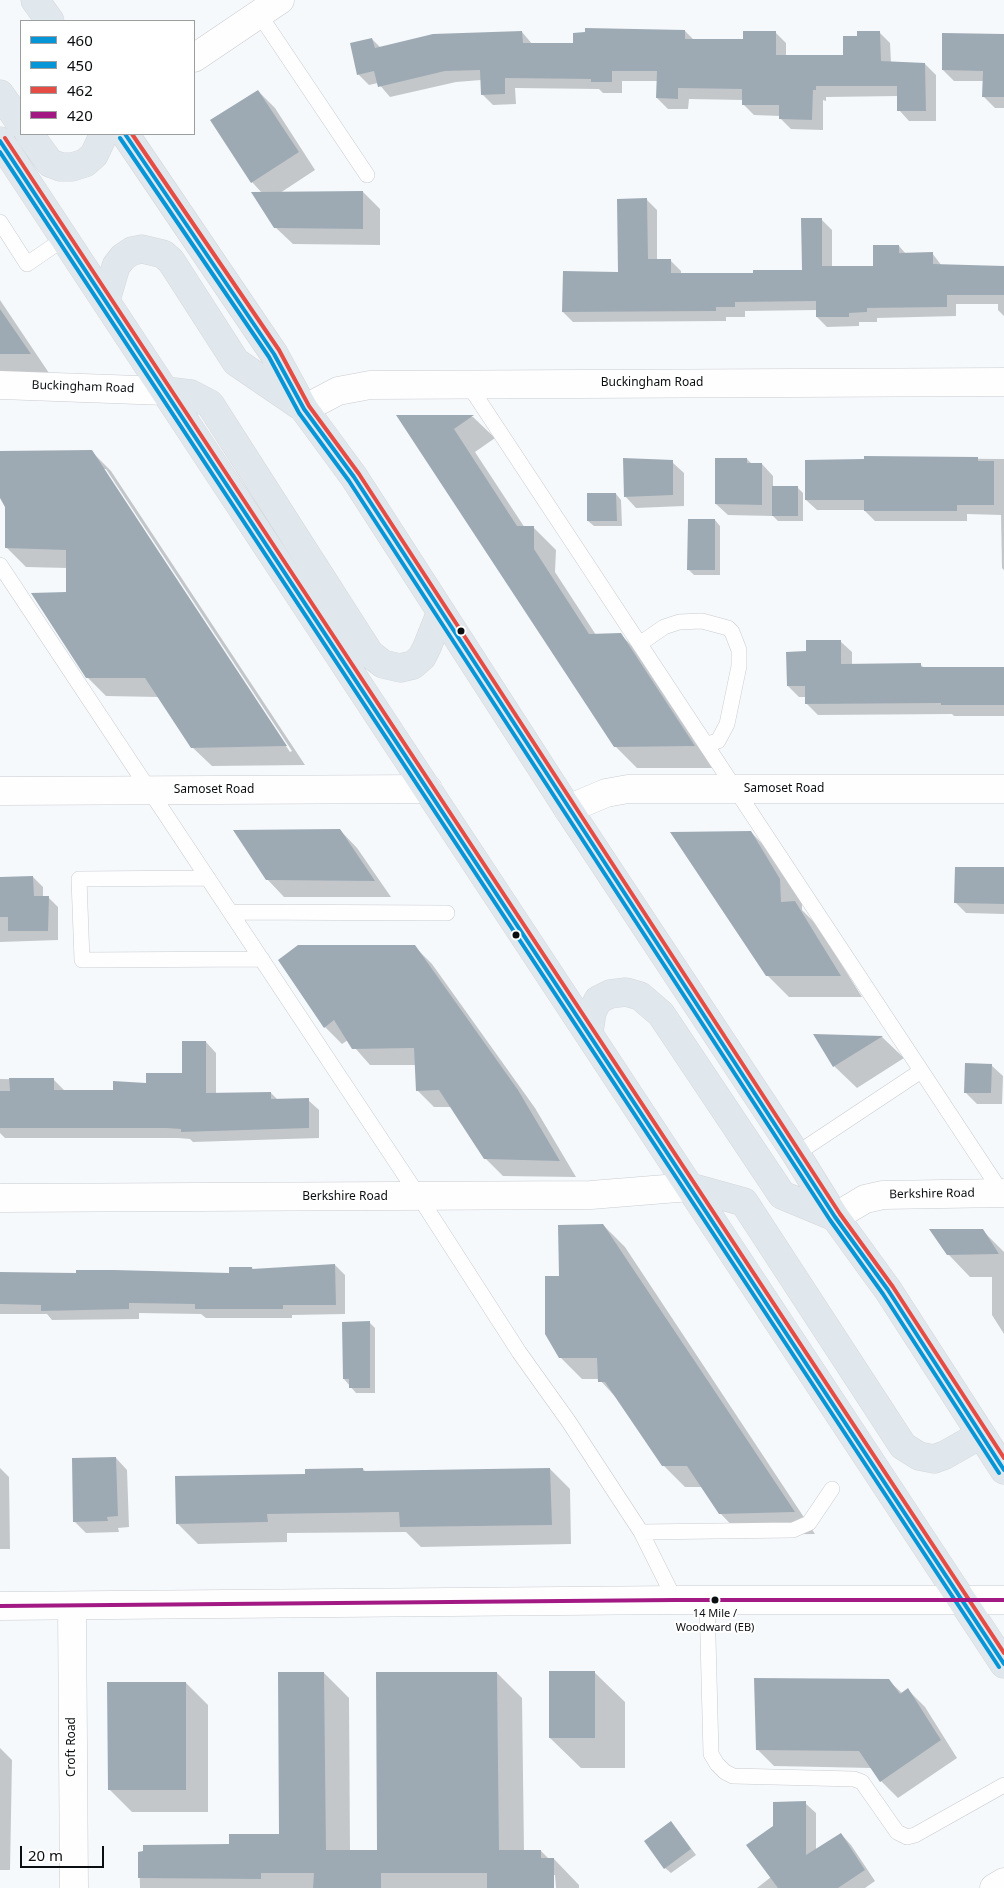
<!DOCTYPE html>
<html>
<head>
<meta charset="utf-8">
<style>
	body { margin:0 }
	#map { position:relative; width:1004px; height:1888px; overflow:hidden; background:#f6f9fc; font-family:"Noto Sans",sans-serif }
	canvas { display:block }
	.legend { position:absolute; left:20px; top:20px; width:175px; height:115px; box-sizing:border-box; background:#fff; border:1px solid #9d9f9f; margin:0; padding:6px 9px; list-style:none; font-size:15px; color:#0b0e10 }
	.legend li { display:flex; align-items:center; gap:10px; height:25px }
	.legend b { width:25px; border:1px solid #9d9f9f }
	.scale { position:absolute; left:20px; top:1846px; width:84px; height:22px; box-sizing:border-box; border:2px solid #0b0e10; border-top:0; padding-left:6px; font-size:15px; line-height:18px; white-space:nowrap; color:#0b0e10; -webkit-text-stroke:4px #fff; paint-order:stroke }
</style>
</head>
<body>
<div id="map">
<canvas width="1004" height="1888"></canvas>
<ul class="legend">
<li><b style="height:6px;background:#0696d7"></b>460</li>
<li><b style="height:6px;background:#0696d7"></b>450</li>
<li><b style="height:6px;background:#e54c44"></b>462</li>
<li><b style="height:6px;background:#a31984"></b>420</li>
</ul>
<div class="scale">20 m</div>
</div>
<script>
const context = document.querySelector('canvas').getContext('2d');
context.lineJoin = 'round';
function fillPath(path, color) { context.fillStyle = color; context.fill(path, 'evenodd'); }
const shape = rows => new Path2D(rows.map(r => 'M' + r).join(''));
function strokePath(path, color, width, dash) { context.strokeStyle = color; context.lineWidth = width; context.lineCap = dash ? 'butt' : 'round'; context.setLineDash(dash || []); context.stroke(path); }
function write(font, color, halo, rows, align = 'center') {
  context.font = font + ' "Noto Sans",sans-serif'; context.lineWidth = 4; context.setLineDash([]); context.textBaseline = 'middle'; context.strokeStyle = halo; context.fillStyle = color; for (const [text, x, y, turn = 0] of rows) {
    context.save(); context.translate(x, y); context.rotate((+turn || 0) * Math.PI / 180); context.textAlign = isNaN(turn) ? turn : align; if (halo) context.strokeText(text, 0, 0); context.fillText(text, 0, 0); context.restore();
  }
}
fillPath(shape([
	[685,31,694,40,744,41,775,32,786,43,786,56,845,57,858,37,879,32,890,43,891,63,925,64,936,75,936,121,909,121,899,110,899,96,826,97,826,101,823,100,823,130,791,129,780,118,780,116,754,115,743,104,743,100,689,99,688,109,668,109,657,98,658,81,622,81,622,93,603,93,599,89,515,88,516,104,493,105,482,94,481,80,456,82,390,97,378,83,369,85,359,75,351,44,372,39,381,48,522,32,533,45,574,45],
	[1004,35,1004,108,995,108,984,97,984,81,954,81,943,70],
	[258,91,275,108,315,170,280,193,363,192,380,209,380,245,293,244,275,227,262,193,252,182,212,121],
	[647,200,657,210,657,261,671,261,681,271,681,274,754,275,803,271,821,219,832,230,832,267,875,267,899,246,906,254,932,253,942,266,1004,267,1004,316,998,310,998,304,956,304,956,316,877,318,877,322,859,322,859,326,827,327,817,317,817,310,745,311,745,317,726,317,726,321,573,322,563,312,620,273],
	[0,300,51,376,0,376],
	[399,417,473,417,495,438,475,452,525,528,534,528,556,550,555,572,596,635,620,634,643,657,715,768,637,768,615,746],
	[0,452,92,452,111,471,305,765,212,766,192,747,159,697,106,696,87,677,67,593,67,568,26,567,7,548,7,506,0,496],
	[103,469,106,469,292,751,290,752],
	[865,458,1004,459,1004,570,1002,568,1001,515,967,514,967,521,875,521,864,510,817,510,806,500,865,460],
	[747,459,752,464,762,464,773,476,773,487,797,487,803,493,803,521,778,521,773,516,728,515,716,504],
	[672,462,684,473,684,506,636,508,625,496],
	[616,494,621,500,622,526,594,526,588,521],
	[715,520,720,526,720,575,694,575,688,569],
	[840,641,852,652,852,665,920,664,924,668,1004,668,1004,716,954,716,952,714,818,715,806,703,806,697,799,697,788,686,807,653],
	[340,830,357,848,391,897,284,897,267,879],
	[751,832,773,855,802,902,802,910,817,925,862,997,789,997,767,975],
	[1004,869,1004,914,966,913,956,903],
	[33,877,43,887,43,897,48,897,58,907,58,940,0,942,0,878],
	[414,946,432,964,535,1108,576,1177,503,1176,485,1158,451,1107,434,1107,417,1090,416,1065,370,1065,348,1040,342,1044,325,1027,279,960],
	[816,1035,882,1037,904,1058,857,1088,834,1066],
	[206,1042,216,1053,216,1094,271,1093,278,1100,308,1100,319,1110,319,1138,193,1142,190,1139,178,1138,5,1138,0,1133,0,1079,54,1080,64,1090,115,1091,183,1074],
	[991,1065,1003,1076,1002,1104,977,1104,965,1092],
	[603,1225,625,1247,815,1534,741,1535,720,1513,702,1487,685,1487,663,1465,621,1403,599,1379,582,1379,560,1357,560,1277],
	[982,1230,1004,1252,1004,1334,992,1315,992,1277,970,1277,948,1254],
	[335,1265,345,1275,345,1314,292,1315,292,1318,206,1318,201,1314,139,1313,139,1319,52,1320,47,1314,0,1314,0,1273,230,1274,252,1268,254,1270],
	[369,1322,375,1328,375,1393,356,1393,344,1379],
	[116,1458,127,1470,129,1527,118,1528,119,1532,86,1533,74,1521],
	[0,1468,9,1477,10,1549,0,1549],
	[363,1469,366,1472,550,1469,570,1489,571,1544,421,1547,406,1532,287,1533,287,1542,198,1544,178,1524,307,1475],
	[594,1672,625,1702,625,1768,581,1768,550,1738],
	[324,1673,349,1698,350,1851,379,1852,497,1673,522,1698,524,1851,541,1851,549,1859,554,1859,579,1885,579,1888,556,1888,555,1875,553,1875,553,1888,140,1888,139,1853,231,1845,280,1835],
	[888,1680,903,1694,908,1690,925,1707,957,1758,898,1798,881,1781,872,1768,774,1766,757,1749],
	[186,1683,208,1705,208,1812,132,1812,109,1789],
	[0,1748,12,1760,10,1870,0,1870],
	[805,1803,816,1813,816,1850,841,1834,851,1845,875,1881,865,1888,757,1888,771,1877],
	[676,1828,696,1855,671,1873,665,1868]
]), '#0003');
fillPath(shape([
	[585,28,685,30,685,39,743,39,743,31,776,31,776,55,843,55,843,36,857,36,857,31,880,31,881,61,925,63,926,111,897,111,897,86,816,86,816,90,813,90,812,120,779,119,779,105,742,105,742,89,678,88,678,99,656,98,657,71,612,71,612,82,591,82,591,79,505,78,505,94,481,95,480,70,445,71,378,87,374,71,357,75,350,43,372,38,375,48,433,34,522,31,523,43,573,43,573,33,585,32],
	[942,33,1004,34,1004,97,982,97,983,71,942,70],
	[258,90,299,152,251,183,210,120],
	[363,191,363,229,274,228,251,192],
	[647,198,648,259,671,259,671,273,753,273,753,270,802,270,801,218,822,218,822,266,873,266,873,245,899,245,899,253,933,252,933,264,1004,266,1004,295,947,295,947,307,867,308,867,312,849,313,849,317,816,317,816,301,735,302,735,307,716,307,716,311,562,312,563,271,618,272,617,199],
	[0,309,31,354,0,354],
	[396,415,474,415,454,429,517,526,534,526,534,549,589,634,621,633,695,746,614,747],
	[92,450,157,549,287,746,191,748,145,678,86,678,62,641,31,593,66,592,66,550,5,548,5,507,0,498,0,451],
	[864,456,978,457,978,461,994,461,994,505,957,505,957,511,864,511,864,500,805,500,805,460,864,459],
	[623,458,673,460,673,495,624,497],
	[715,458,747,458,747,463,762,463,762,505,715,504],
	[772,486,798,486,798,516,772,516],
	[587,493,616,493,617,521,587,521],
	[688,519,715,519,715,570,687,570],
	[806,640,841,640,841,664,921,663,921,667,1004,667,1004,705,941,705,941,703,805,704,805,686,787,686,786,652,806,651],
	[340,829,375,881,266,880,233,830],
	[751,831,780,879,781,902,795,901,841,976,766,976,670,832],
	[955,867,1004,867,1004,904,954,903],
	[33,876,34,896,49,896,48,931,8,931,8,917,0,917,0,877],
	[298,945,415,945,518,1090,560,1161,484,1159,439,1090,416,1091,414,1048,352,1049,334,1020,324,1028,278,960],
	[813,1034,883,1036,833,1067],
	[182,1041,206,1041,206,1093,271,1092,271,1099,309,1098,309,1128,181,1132,181,1129,166,1128,0,1128,0,1091,10,1091,9,1078,54,1078,54,1090,113,1090,113,1081,146,1083,146,1073,182,1073],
	[965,1063,992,1064,991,1093,964,1093],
	[603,1224,708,1381,795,1512,719,1514,687,1466,662,1466,605,1382,598,1382,597,1358,559,1358,545,1334,545,1276,559,1276,558,1225],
	[929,1229,983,1229,999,1254,947,1255],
	[335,1264,336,1305,283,1305,283,1309,195,1309,195,1304,129,1303,129,1309,41,1311,41,1305,0,1304,0,1272,76,1273,76,1270,114,1270,229,1273,229,1267,252,1267,252,1269],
	[370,1321,370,1388,349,1388,349,1379,343,1379,342,1322],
	[116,1457,118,1516,107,1517,108,1521,73,1522,72,1458],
	[363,1468,363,1471,550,1468,552,1525,400,1527,399,1512,267,1514,268,1522,176,1524,175,1476,305,1474,305,1469],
	[549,1671,595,1671,595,1738,549,1738],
	[278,1672,324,1672,326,1850,377,1850,376,1672,497,1672,499,1850,541,1850,541,1858,554,1858,554,1888,487,1888,487,1873,381,1873,381,1888,313,1888,314,1873,261,1873,261,1879,138,1878,138,1852,143,1851,143,1845,229,1844,229,1834,279,1834],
	[754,1678,889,1679,900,1694,908,1688,941,1740,880,1782,859,1751,756,1750],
	[107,1682,186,1682,186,1790,108,1790],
	[806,1801,806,1855,841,1833,865,1870,838,1888,778,1888,746,1845,773,1826,773,1802],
	[671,1821,691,1849,664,1869,644,1841]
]), '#9daab4');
const lane = shape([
	[259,14,367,175],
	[0,222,27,264,65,238],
	[468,384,1004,1196],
	[0,565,418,1195,519,1352,569,1422,641,1532,675,1600],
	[641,643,664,627,679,622,702,621,728,628,732,632,739,650,739,666,727,724,718,741,707,744],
	[208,878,79,879,82,960,262,959],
	[230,912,447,913],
	[796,1154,921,1071],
	[641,1532,793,1530,809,1523,832,1489],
	[707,1600,711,1754,717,1764,725,1772,733,1776,854,1779,862,1782,897,1832,907,1837,915,1835,1004,1785]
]);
const street = shape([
	[194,58,280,0],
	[0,385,166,391],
	[304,409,338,391,370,385,1004,382],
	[0,791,428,789],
	[568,809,606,793,628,789,1004,789],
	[0,1198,591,1195,690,1187],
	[835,1217,865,1199,883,1195,1004,1193],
	[72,1606,74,1888],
	[994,1888,1004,1882]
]);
const secondary = shape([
	[0,1606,675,1600,1004,1600]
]);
const primary = shape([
	[35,0,50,21],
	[0,94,21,124],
	[29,134,50,163,61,167,72,167,85,163,94,155,104,134],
	[125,134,274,354,304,409,354,477,568,809,796,1154,835,1217,888,1290,1004,1470],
	[0,141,1004,1664],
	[106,300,116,266,123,257,132,251,142,249,163,254,171,261,236,362,299,405],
	[166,391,191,394,210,404,370,654,383,664,400,668,413,665,422,657,427,647,441,612],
	[589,1032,592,1012,598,1000,610,994,626,992,640,996,661,1014,782,1195,835,1217],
	[690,1187,744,1202,903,1446,919,1456,934,1459,945,1455,980,1435]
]);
strokePath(lane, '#c9cccf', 16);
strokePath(street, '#c9cccf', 29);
strokePath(secondary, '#c9cccf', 29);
strokePath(primary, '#d5d6d8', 29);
strokePath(lane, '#fefeff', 15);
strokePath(street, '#fefeff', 28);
strokePath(secondary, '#fefeff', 28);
strokePath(primary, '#e0e8ee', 28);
strokePath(shape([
	[125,134,274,354,304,409,354,477,835,1217,888,1290,1004,1470],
	[0,141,1004,1664]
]), '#0696d7', 4);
strokePath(shape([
	[120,138,269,357,299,413,349,481,830,1220,883,1294,999,1473],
	[0,152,999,1667]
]), '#0696d7', 4);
strokePath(shape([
	[132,134,279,350,309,406,359,474,840,1214,893,1287,1004,1458],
	[5,138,1004,1653]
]), '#e54c44', 4);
strokePath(shape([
	[0,1606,675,1600,1004,1600]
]), '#a31984', 4);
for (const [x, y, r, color] of [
	[461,631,4.5,"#0b0e10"],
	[516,935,4.5,"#0b0e10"],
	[715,1600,4.5,"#0b0e10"]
]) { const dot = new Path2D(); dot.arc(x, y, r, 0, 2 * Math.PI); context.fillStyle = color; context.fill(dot); strokePath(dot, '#fff', 2); }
write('11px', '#0b0e10', '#fff', [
	["14 Mile /",715,1614],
	["Woodward (EB)",715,1628]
]);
write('12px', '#0b0e10', '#fff', [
	["Buckingham Road",652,383],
	["Buckingham Road",83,387,2],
	["Samoset Road",784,789],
	["Samoset Road",214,790],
	["Berkshire Road",932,1194,-1],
	["Berkshire Road",345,1197],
	["Croft Road",72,1747,-90]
]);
</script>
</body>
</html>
